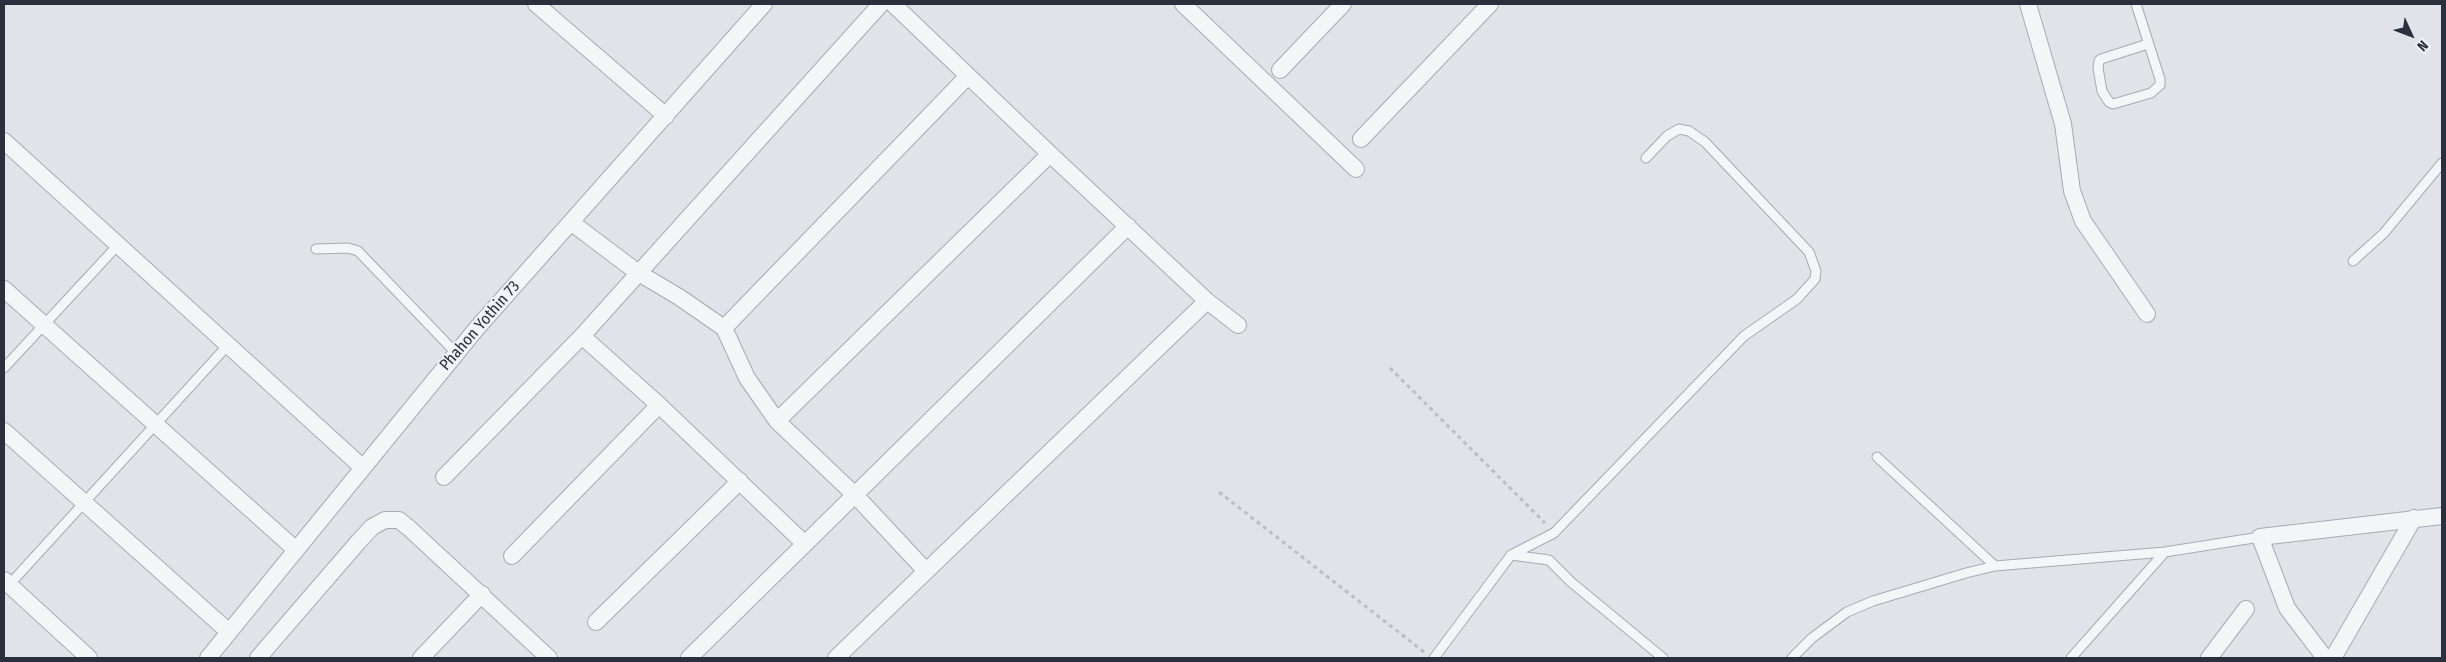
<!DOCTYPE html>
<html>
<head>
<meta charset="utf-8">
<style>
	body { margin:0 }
	#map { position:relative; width:2446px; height:662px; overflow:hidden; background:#e1e3e9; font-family:"Fira Sans Condensed",sans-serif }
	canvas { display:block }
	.frame { position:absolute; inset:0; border:5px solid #2b303f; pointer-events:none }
	.north { position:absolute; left:2386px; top:10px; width:50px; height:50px; -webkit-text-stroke:4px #f1f2f6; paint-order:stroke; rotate:133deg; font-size:14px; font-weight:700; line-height:20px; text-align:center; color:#2b303f }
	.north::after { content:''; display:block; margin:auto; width:18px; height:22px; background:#2b303f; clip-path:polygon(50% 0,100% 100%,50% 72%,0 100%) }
</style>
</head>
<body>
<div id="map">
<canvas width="2446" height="662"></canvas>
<div class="frame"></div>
<div class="north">N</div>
</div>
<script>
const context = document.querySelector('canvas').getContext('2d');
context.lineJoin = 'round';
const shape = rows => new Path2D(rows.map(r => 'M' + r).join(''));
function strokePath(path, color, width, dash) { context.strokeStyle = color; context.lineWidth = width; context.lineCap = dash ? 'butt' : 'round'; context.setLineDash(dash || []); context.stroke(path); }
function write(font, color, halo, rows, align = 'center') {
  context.font = font + ' "Fira Sans Condensed",sans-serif'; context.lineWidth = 4; context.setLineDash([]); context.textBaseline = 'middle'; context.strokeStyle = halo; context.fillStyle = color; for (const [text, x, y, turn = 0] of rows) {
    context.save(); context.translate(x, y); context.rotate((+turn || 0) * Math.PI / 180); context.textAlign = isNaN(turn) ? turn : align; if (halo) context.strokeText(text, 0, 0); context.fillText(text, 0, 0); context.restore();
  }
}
const service = shape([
	[2136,4,2160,79,2160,85,2151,93,2113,104,2109,102,2102,91,2098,68,2099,61,2101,59,2148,44],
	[1646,158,1667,136,1679,129,1689,131,1705,142,1809,252,1816,271,1815,279,1797,299,1744,336,1554,533,1511,555,1549,560,1571,582,1663,658],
	[316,249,348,248,358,251,456,353],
	[2353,261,2384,233,2442,163],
	[4,368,118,245],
	[1877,457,1995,566],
	[9,585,228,345],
	[1434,658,1511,555],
	[1792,658,1812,638,1847,612,1873,601,1966,573,1995,566,2165,552,2260,537],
	[2071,658,2165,552]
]);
const minor = shape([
	[536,4,666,116],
	[893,4,1050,154,1207,301,1238,325],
	[1183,4,1356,169],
	[2028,4,2063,124,2072,191,2083,221,2147,314],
	[1280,70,1343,4],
	[1361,139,1490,4],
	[4,141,362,467],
	[572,223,637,272,679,297,724,328,747,378,777,421,856,496,925,570],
	[4,289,295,549],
	[724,328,968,76],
	[582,336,659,405,805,544],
	[777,421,1050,154],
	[4,431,229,632],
	[444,477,582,336,881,4],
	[512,556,659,405],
	[4,580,89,658],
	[596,622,740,481],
	[208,658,477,328,764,4],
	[258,658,359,541,372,527,385,520,399,520,410,529,549,658],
	[421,658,482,594],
	[689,658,1128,226],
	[836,658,1207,301],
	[2209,658,2246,609],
	[2325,658,2287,608,2260,537,2442,516],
	[2333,658,2414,518]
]);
strokePath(service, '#a7aab3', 11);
strokePath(minor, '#a7aab3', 18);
strokePath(shape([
	[1390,368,1545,523],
	[1219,492,1424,652]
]), '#bcbec3', 3, [4, 4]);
strokePath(service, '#f4f5f7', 9);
strokePath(minor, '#f4f5f7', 16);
write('16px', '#2b303f', '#f1f2f6', [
	["Phahon Yothin 73",480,326,-49]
]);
</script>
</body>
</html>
